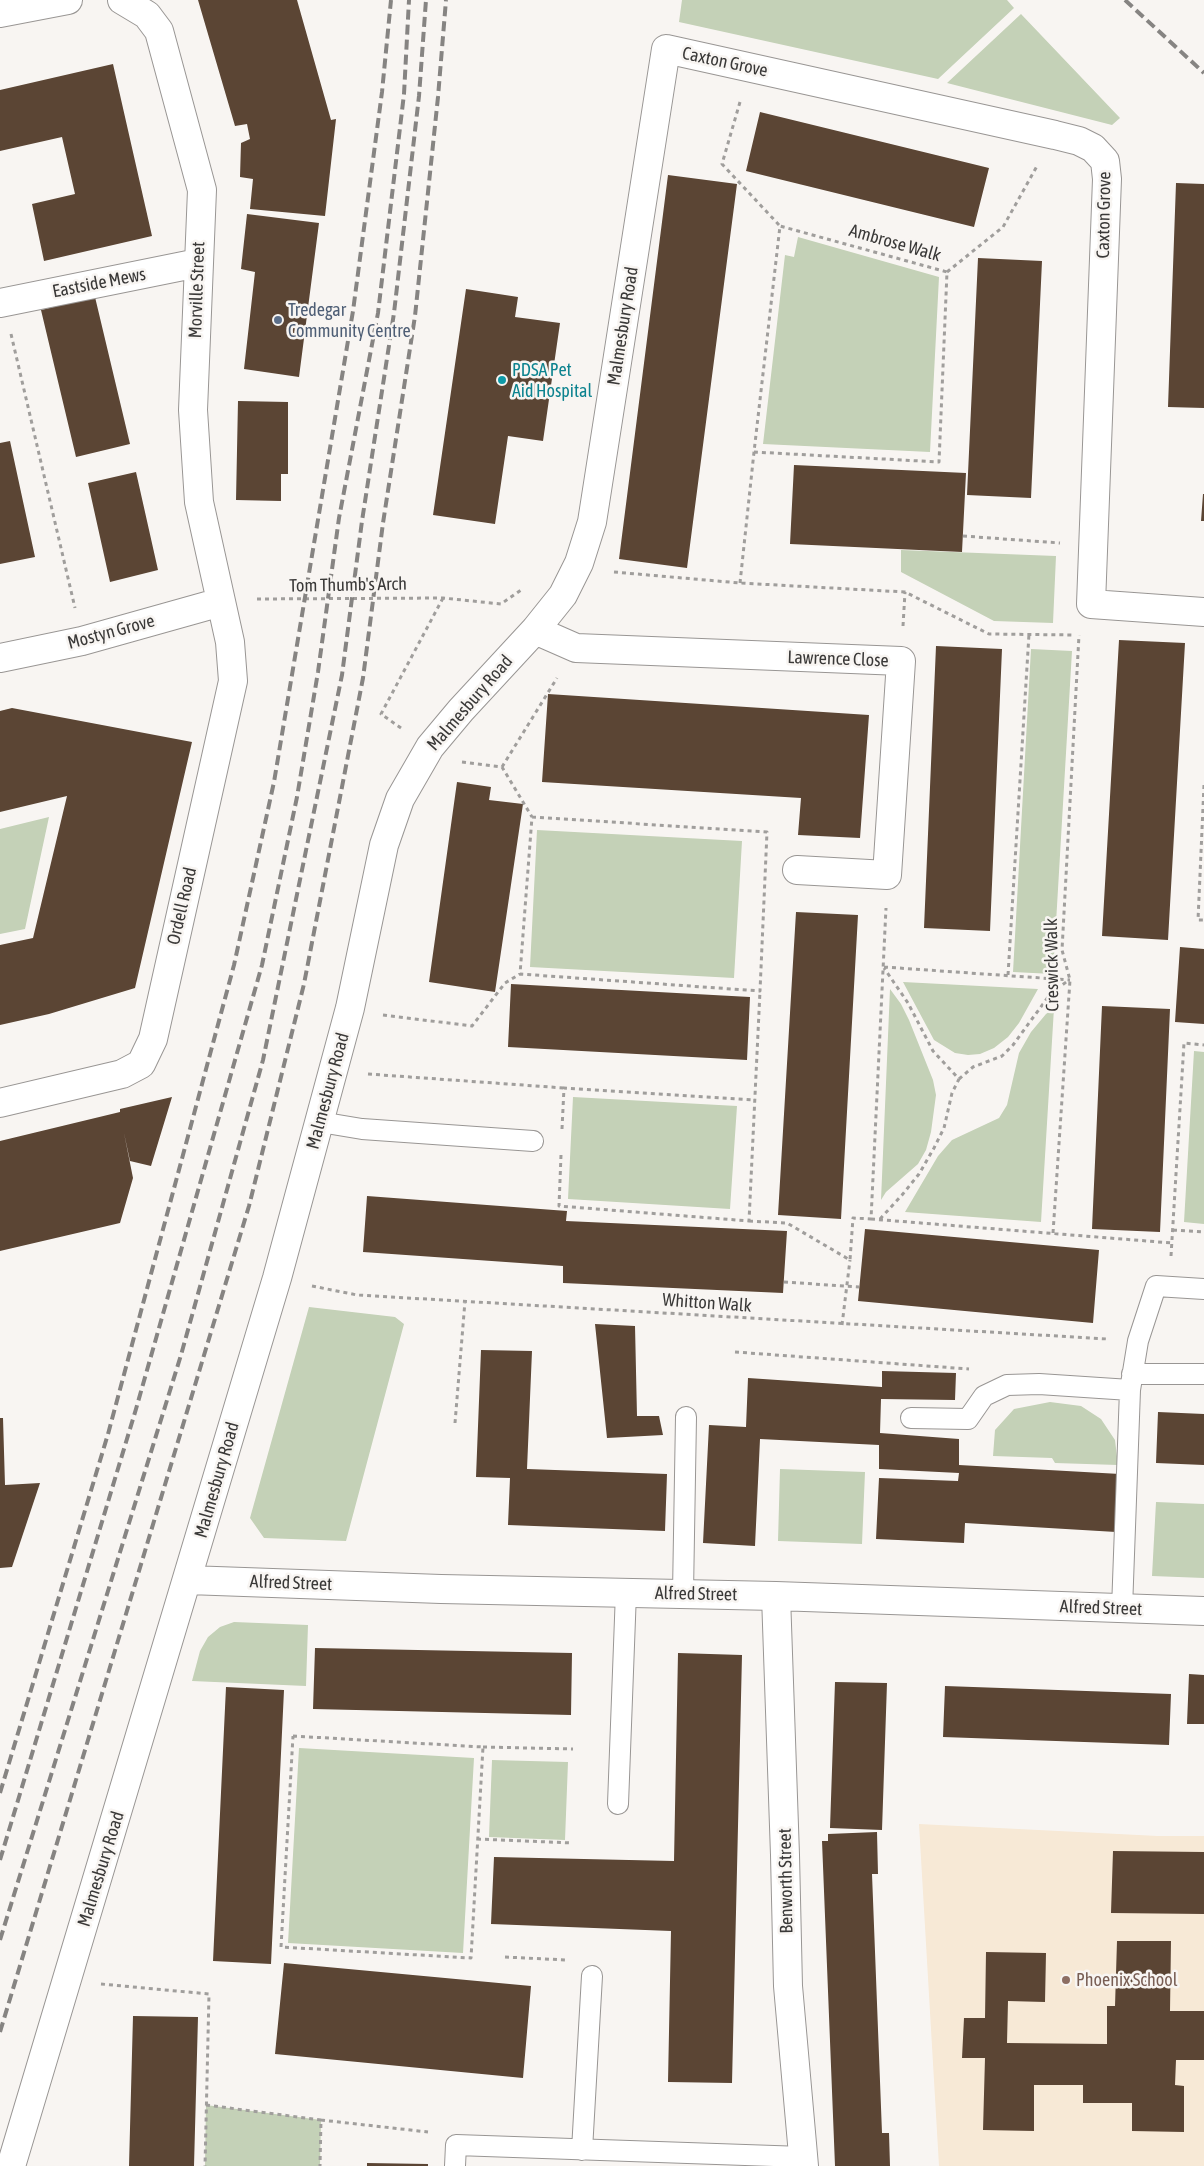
<!DOCTYPE html>
<html>
<head>
<meta charset="utf-8">
<style>
	body { margin:0 }
	canvas { display:block; background:#f8f5f2 }
</style>
</head>
<body>
<canvas width="1204" height="2166"></canvas>
<script>
const context = document.querySelector('canvas').getContext('2d');
context.lineJoin = 'round';
function fillPath(path, color) { context.fillStyle = color; context.fill(path, 'evenodd'); }
const shape = rows => new Path2D(rows.map(r => 'M' + r).join(''));
function strokePath(path, color, width, dash) { context.strokeStyle = color; context.lineWidth = width; context.lineCap = dash ? 'butt' : 'round'; context.setLineDash(dash || []); context.stroke(path); }
function write(font, color, halo, rows, align = 'center') {
  context.font = font + ' "Asap Condensed",sans-serif'; context.lineWidth = 5; context.setLineDash([]); context.textBaseline = 'middle'; context.strokeStyle = halo; context.fillStyle = color; for (const [text, x, y, turn = 0] of rows) {
    context.save(); context.translate(x, y); context.rotate((+turn || 0) * Math.PI / 180); context.textAlign = isNaN(turn) ? turn : align; if (halo) context.strokeText(text, 0, 0); context.fillText(text, 0, 0); context.restore();
  }
}
fillPath(shape([
	[919,1824,1158,1836,1204,1836,1204,2166,939,2166]
]), '#f7e9d6');
fillPath(shape([
	[682,0,1007,0,1014,8,938,79,679,22],
	[1021,14,1120,118,1112,125,947,83],
	[798,237,939,277,930,452,763,444,785,255,794,257],
	[901,550,1056,556,1053,623,994,621,901,572],
	[1031,649,1072,651,1053,974,1013,972],
	[49,817,25,929,0,934,0,829],
	[537,830,742,841,734,978,530,967],
	[903,982,1038,989,1019,1023,1008,1037,994,1048,980,1054,968,1055,955,1053,934,1040],
	[890,989,901,1004,909,1020,933,1080,936,1095,931,1132,926,1150,918,1164,886,1192,881,1200],
	[1054,1008,1041,1222,905,1212,938,1156,952,1140,999,1118,1007,1105,1019,1053,1031,1032,1046,1014],
	[1194,1051,1204,1052,1204,1224,1184,1222],
	[573,1097,737,1106,730,1209,568,1199],
	[309,1307,395,1317,404,1324,346,1541,264,1538,250,1518],
	[1050,1402,1081,1406,1101,1419,1115,1440,1118,1465,1055,1463,1052,1458,993,1456,995,1430,1014,1409],
	[780,1469,865,1472,862,1544,778,1541],
	[1156,1502,1204,1504,1204,1578,1152,1576],
	[234,1622,308,1625,306,1686,192,1681,200,1651,208,1637,220,1627],
	[299,1748,474,1758,463,1953,288,1943],
	[492,1760,568,1762,565,1840,489,1837],
	[206,2105,321,2120,320,2166,205,2166]
]), '#c4d1b7');
fillPath(shape([
	[198,0,297,0,331,120,336,119,325,216,250,209,253,179,240,177,241,143,250,139,247,124,235,126],
	[113,64,152,236,44,261,32,204,75,194,62,137,0,151,0,90],
	[760,112,989,168,974,227,746,171],
	[668,175,737,184,687,568,619,559],
	[1176,183,1204,184,1204,408,1168,407],
	[247,214,319,223,299,377,244,369,255,272,241,269],
	[978,258,1042,261,1031,498,967,495],
	[466,289,518,297,515,317,560,323,543,441,508,436,495,524,433,515],
	[95,297,130,444,76,457,41,310],
	[238,401,288,402,288,474,281,474,281,501,236,500],
	[10,441,35,557,0,564,0,443],
	[794,465,966,473,962,552,790,544],
	[136,472,158,570,110,582,88,483],
	[1203,494,1204,494,1204,521,1201,521],
	[1119,640,1185,643,1168,940,1102,936],
	[936,646,1002,649,990,931,924,928],
	[548,694,869,715,860,838,798,835,801,798,542,782],
	[12,708,192,742,135,988,49,1014,0,1025,0,945,33,938,67,796,0,812,0,711],
	[457,782,491,787,489,800,523,804,495,992,429,982],
	[796,912,858,915,841,1219,778,1215],
	[1180,947,1204,949,1204,1024,1175,1022],
	[511,984,750,997,747,1060,508,1047],
	[1102,1006,1170,1009,1160,1232,1092,1229],
	[172,1097,151,1166,130,1161,124,1133,133,1178,120,1223,0,1251,0,1141,120,1112,120,1109],
	[367,1196,567,1211,566,1221,787,1231,783,1293,563,1283,563,1266,363,1252],
	[865,1229,1099,1250,1093,1323,858,1301],
	[595,1324,635,1326,637,1416,659,1416,663,1435,607,1438],
	[481,1350,532,1351,527,1469,667,1474,665,1531,508,1525,510,1478,476,1477],
	[882,1371,956,1373,955,1400,881,1399,880,1433,959,1439,959,1465,1120,1474,1116,1532,965,1523,964,1543,876,1539,879,1478,958,1481,959,1473,879,1469,879,1445,760,1439,755,1546,703,1543,709,1425,746,1427,748,1378,882,1387],
	[1158,1412,1204,1414,1204,1465,1156,1463],
	[0,1418,3,1418,5,1485,40,1483,12,1567,0,1568],
	[315,1648,572,1653,571,1715,313,1709],
	[678,1653,742,1655,732,2083,668,2082,671,1931,491,1924,494,1857,674,1861],
	[1189,1674,1204,1675,1204,1724,1187,1724],
	[835,1682,887,1683,882,1830,830,1828],
	[945,1686,1171,1694,1169,1745,943,1737],
	[226,1687,284,1690,271,1964,213,1961],
	[877,1832,878,1874,872,1874,882,2133,889,2133,890,2166,835,2166,822,1841,828,1841,828,1834],
	[1113,1851,1204,1852,1204,1914,1111,1913],
	[1117,1941,1171,1941,1170,2011,1204,2011,1204,2060,1176,2060,1175,2085,1184,2086,1184,2132,1132,2131,1132,2103,1083,2103,1083,2085,1034,2085,1034,2131,983,2130,985,2058,962,2058,964,2018,985,2018,986,1952,1046,1953,1045,2002,1008,2001,1007,2043,1107,2044,1107,2006,1115,2006],
	[284,1963,531,1986,523,2078,275,2054],
	[133,2016,198,2017,194,2166,129,2166],
	[367,2163,428,2164,428,2166,367,2166]
]), '#5b4534');
const lane = shape([
	[320,1122,362,1129,533,1141],
	[1132,1374,1204,1374],
	[911,1418,968,1419,984,1396,1007,1385,1039,1384,1130,1390],
	[683,1593,686,1417],
	[1122,1609,1130,1390,1138,1341,1156,1286,1204,1289],
	[618,1804,626,1592],
	[582,2150,592,1976],
	[455,2166,456,2145,803,2157]
]);
const street = shape([
	[0,13,68,0],
	[0,303,198,263],
	[535,630,576,648,901,661,887,875,797,870],
	[0,658,82,641,221,602],
	[0,1103,122,1074,141,1064,153,1039,233,681,230,642,199,502,193,410,202,190,159,31,147,15,122,0],
	[188,1580,441,1589,776,1596,1204,1611],
	[776,1596,785,1855,788,1986,804,2166],
	[11,2166,277,1278,350,1008,384,845,400,799,430,747,461,710,535,630,563,595,579,563,592,522,666,49,1055,135,1079,141,1093,148,1105,161,1107,179,1091,604,1204,612]
]);
strokePath(lane, '#999694', 22);
strokePath(street, '#999694', 30);
strokePath(shape([
	[740,102,722,164,780,226],
	[947,272,1003,227,1037,166],
	[11,334,75,608],
	[963,536,1060,543],
	[614,572,740,583,905,592,989,634,1075,635],
	[740,583,754,452,780,226,947,272,939,462,754,452],
	[257,599,443,598,501,604,521,590],
	[903,626,905,592],
	[401,728,381,714,443,598],
	[462,762,502,767,532,817],
	[502,767,557,678],
	[1204,785,1198,920,1204,920],
	[532,817,767,832,760,991,520,974,532,817],
	[884,967,1070,980],
	[1008,975,1029,634],
	[383,1015,472,1026,505,983,520,974],
	[368,1074,564,1088],
	[959,1079,973,1067,1002,1056,1013,1045,1051,993,1069,980],
	[562,1129,564,1088,755,1100],
	[561,1155,559,1206,749,1221,760,991],
	[871,1219,1172,1243],
	[880,1219,902,1195,919,1174,934,1148,944,1128,952,1093,959,1079,933,1051,908,1003,884,968],
	[749,1221,787,1223,850,1260,853,1218,871,1219,886,908],
	[1173,1230,1204,1232],
	[1053,1233,1070,980,1062,950,1079,635],
	[1171,1256,1184,1043,1204,1045],
	[312,1286,357,1295,1108,1339],
	[842,1325,850,1260],
	[735,1352,969,1369],
	[455,1423,465,1301],
	[293,1736,483,1747,471,1958,281,1947,293,1736],
	[483,1747,573,1749],
	[477,1839,572,1843],
	[505,1957,566,1960],
	[101,1984,209,1994,205,2166],
	[206,2105,321,2120,320,2166],
	[321,2120,428,2132]
]), '#a09e9c', 3, [4, 4]);
strokePath(lane, '#fff', 20);
strokePath(street, '#fff', 28);
strokePath(shape([
	[1125,0,1204,73],
	[0,1793,108,1434,234,965,274,782,353,311,382,92,391,0],
	[0,1860,136,1409,262,965,297,797,318,672,339,518,378,313,404,94,409,0],
	[0,1940,181,1355,263,1060,342,675,362,521,394,313,419,96,426,0],
	[0,2032,249,1206,304,984,363,678,383,523,415,316,438,97,446,0]
]), '#868482', 4, [10, 5]);
strokePath(shape([
	[784,1282,859,1287]
]), '#a09e9c', 3, [4, 4]);
for (const [x, y, r, color] of [
	[278,320,5,"#5c6f8a"],
	[502,380,5,"#0f9aa8"],
	[1066,1980,5,"#8d6e63"]
]) { const dot = new Path2D(); dot.arc(x, y, r, 0, 2 * Math.PI); context.fillStyle = color; context.fill(dot); strokePath(dot, '#f8f5f2', 2); }
write('18px', '#3a3938', '#f8f5f2', [
	["Caxton Grove",725,62,12],
	["Caxton Grove",1104,215,-89],
	["Ambrose Walk",895,243,16],
	["Eastside Mews",99,283,-11],
	["Morville Street",197,290,-88],
	["Malmesbury Road",623,326,-81],
	["Tom Thumb's Arch",348,585,-1],
	["Mostyn Grove",111,632,-15],
	["Lawrence Close",838,659,2],
	["Malmesbury Road",470,703,-49],
	["Ordell Road",182,906,-77],
	["Creswick Walk",1052,965,-91],
	["Malmesbury Road",328,1091,-75],
	["Whitton Walk",707,1303,4],
	["Malmesbury Road",217,1480,-74],
	["Alfred Street",291,1583,2],
	["Alfred Street",696,1594,1],
	["Alfred Street",1101,1608,2],
	["Malmesbury Road",101,1869,-73],
	["Benworth Street",786,1881,-91]
]);
write('18px', '#4e5e75', '#f8f5f2', [
	["Tredegar",288,310],
	["Community Centre",288,331]
], 'left');
write('18px', '#0d838f', '#f8f5f2', [
	["PDSA Pet",512,370],
	["Aid Hospital",512,391]
], 'left');
write('18px', '#785e54', '#f8f5f2', [
	["Phoenix School",1076,1980]
], 'left');
</script>
</body>
</html>
